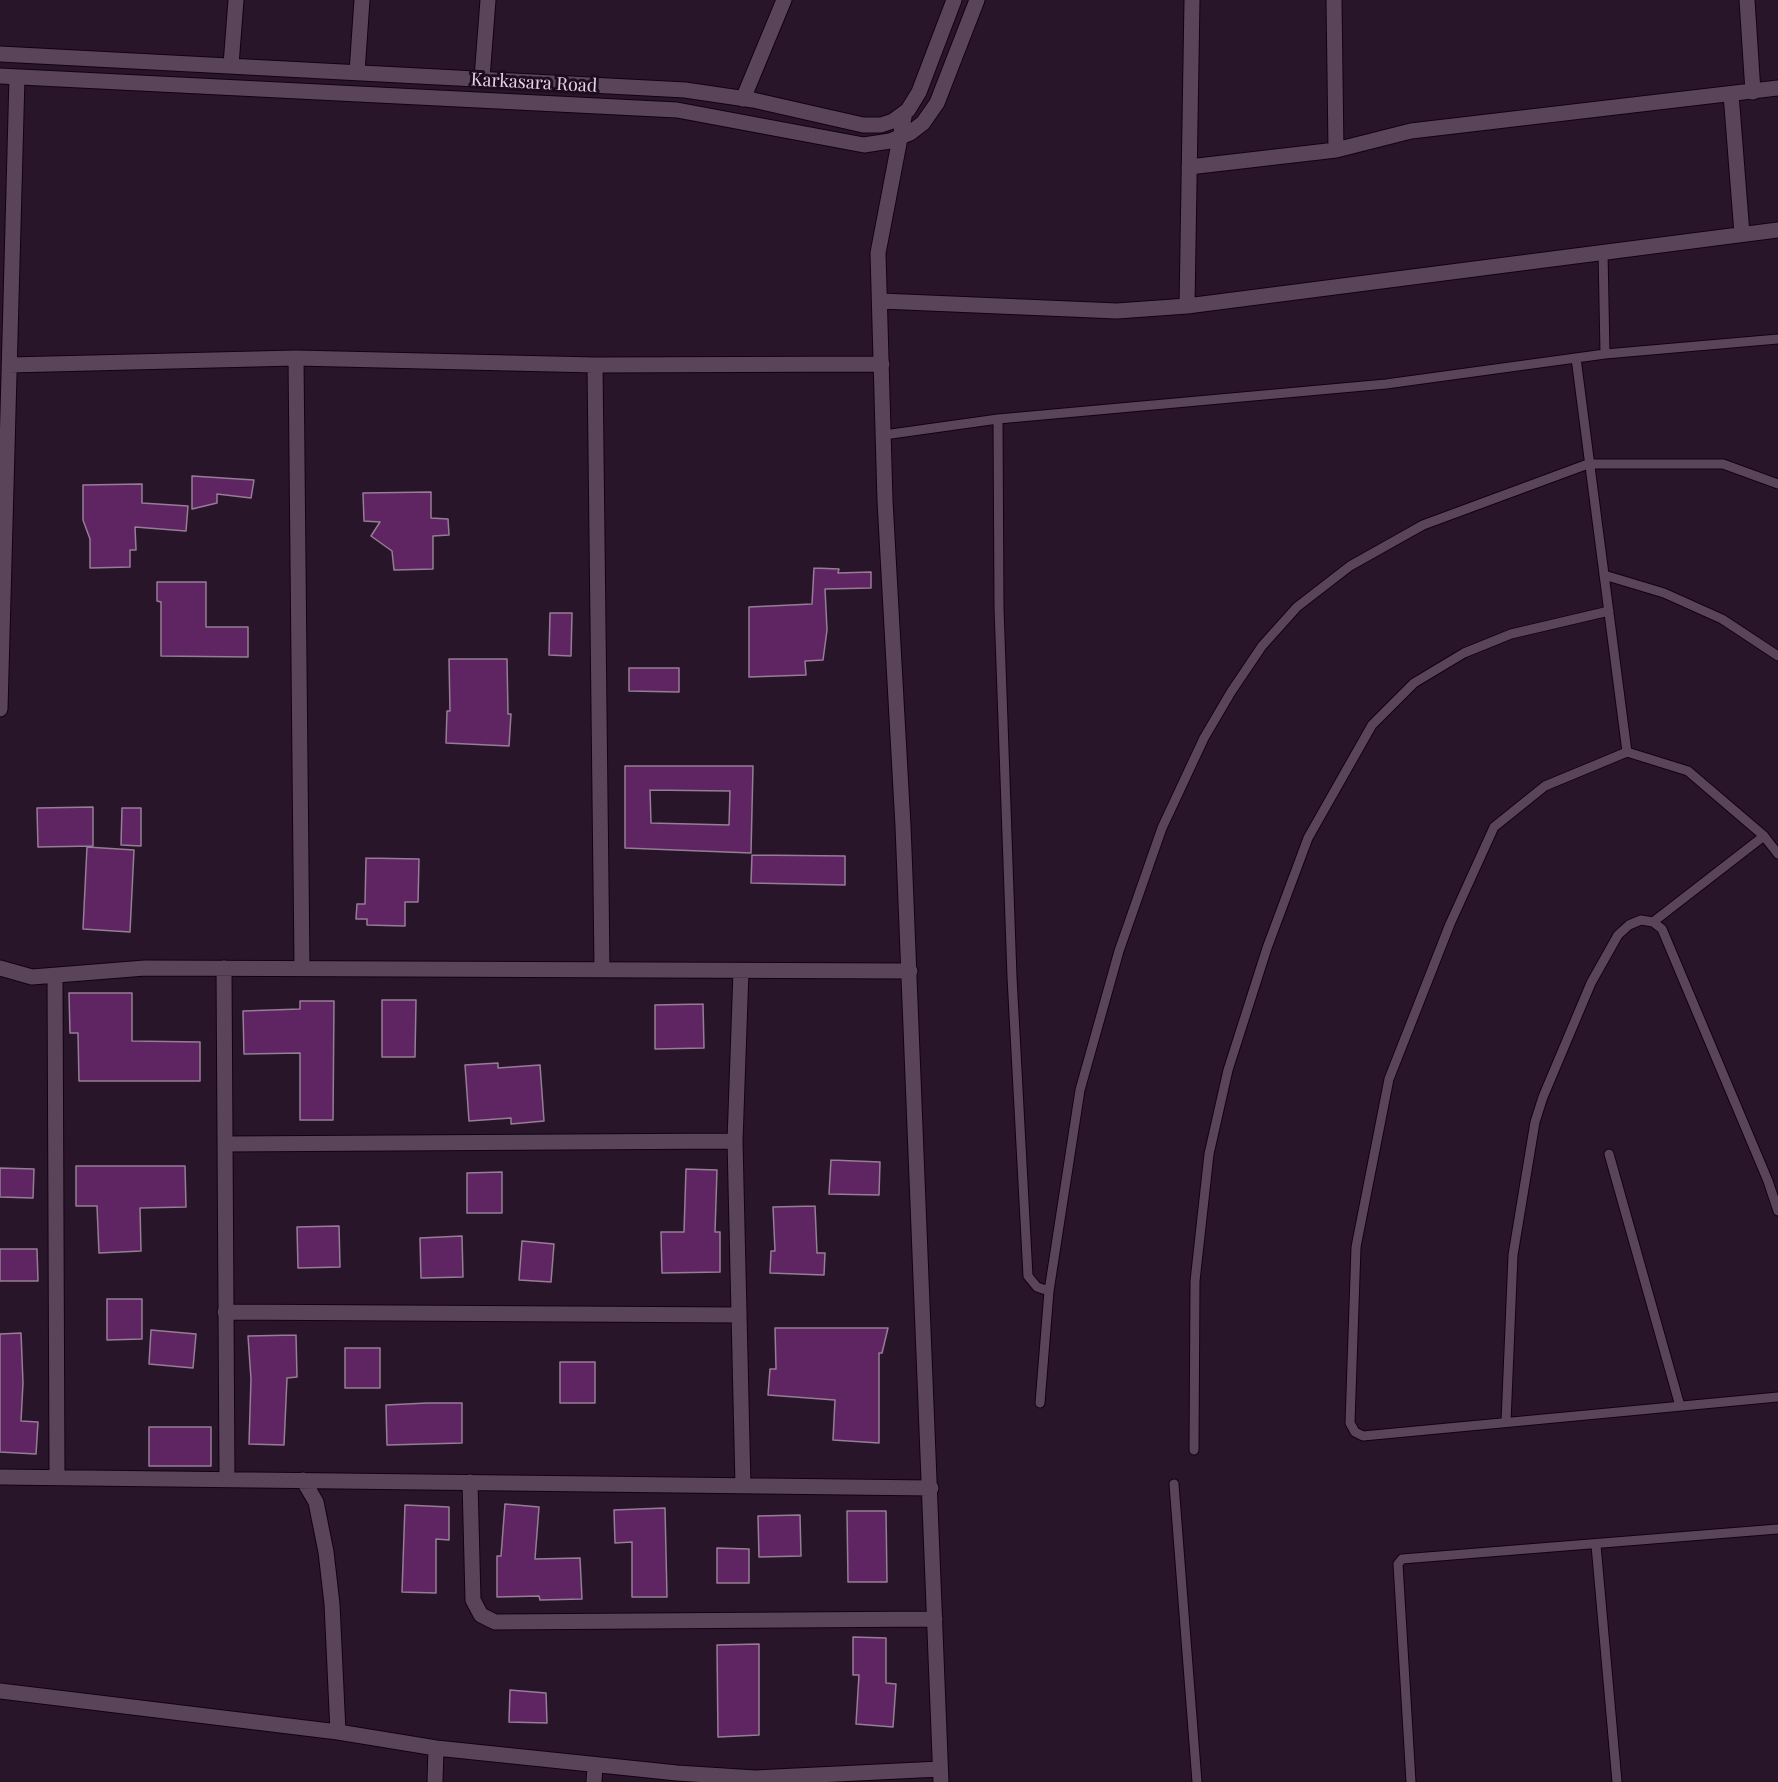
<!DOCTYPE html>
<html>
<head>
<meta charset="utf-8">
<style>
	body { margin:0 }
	canvas { display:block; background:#291529 }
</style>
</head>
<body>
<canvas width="1778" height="1782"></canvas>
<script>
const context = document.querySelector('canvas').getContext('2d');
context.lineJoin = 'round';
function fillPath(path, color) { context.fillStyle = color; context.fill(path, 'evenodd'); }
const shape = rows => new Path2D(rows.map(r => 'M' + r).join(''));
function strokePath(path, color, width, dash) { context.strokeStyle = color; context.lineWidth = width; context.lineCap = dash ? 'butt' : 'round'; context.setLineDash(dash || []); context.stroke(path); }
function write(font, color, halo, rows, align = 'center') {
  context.font = font + ' "Playfair Display",serif'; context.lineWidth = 6; context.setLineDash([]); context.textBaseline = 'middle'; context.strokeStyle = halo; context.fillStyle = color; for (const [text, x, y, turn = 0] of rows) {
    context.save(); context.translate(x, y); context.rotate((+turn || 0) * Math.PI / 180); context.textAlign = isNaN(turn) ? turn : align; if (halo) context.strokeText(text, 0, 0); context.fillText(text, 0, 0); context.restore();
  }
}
const building = shape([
	[192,476,254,480,251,498,217,494,217,503,192,509,192,476],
	[142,484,142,503,188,506,186,531,135,527,136,550,130,550,130,567,90,568,90,539,83,520,83,485,142,484],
	[431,492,431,518,448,519,449,535,433,536,433,569,394,570,392,551,371,536,380,522,364,521,363,493,431,492],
	[814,568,839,569,838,573,871,572,871,588,825,589,827,630,823,660,805,661,806,675,749,677,749,607,812,604,814,568],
	[157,582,206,582,206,627,248,627,248,657,161,656,161,602,157,601,157,582],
	[550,613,572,613,571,656,549,655,550,613],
	[449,659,507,659,508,714,511,714,509,746,446,743,447,711,450,711,449,659],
	[629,668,679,668,679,692,629,691,629,668],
	[625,766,753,766,751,853,625,848,625,766],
	[650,790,730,791,729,825,651,823,650,790],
	[93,807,93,846,38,847,37,808,93,807],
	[122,808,141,808,141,846,121,845,122,808],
	[87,847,134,850,130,932,83,929,87,847],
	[752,855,845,856,845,885,751,883,752,855],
	[366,858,419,859,418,902,405,902,405,926,367,925,367,919,356,919,357,904,365,904,366,858],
	[69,993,132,993,132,1041,200,1042,200,1081,79,1081,78,1033,70,1033,69,993],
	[382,1000,416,1000,415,1057,382,1057,382,1000],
	[300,1001,334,1001,333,1120,300,1120,300,1053,244,1054,243,1011,300,1009,300,1001],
	[703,1004,704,1048,655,1049,655,1005,703,1004],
	[498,1063,498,1068,540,1065,544,1121,511,1124,511,1118,469,1121,465,1065,498,1063],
	[831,1160,880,1162,879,1195,829,1194,831,1160],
	[76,1166,185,1166,186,1207,140,1208,141,1251,99,1253,97,1206,76,1206,76,1166],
	[0,1168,34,1169,33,1198,0,1197,0,1168],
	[686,1169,717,1170,715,1232,720,1232,720,1272,662,1273,661,1232,684,1232,686,1169],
	[502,1172,502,1213,467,1213,467,1173,502,1172],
	[815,1206,817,1253,825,1253,824,1275,770,1273,771,1251,775,1251,773,1207,815,1206],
	[339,1226,340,1267,298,1268,297,1227,339,1226],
	[462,1236,463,1277,421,1278,420,1238,462,1236],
	[522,1241,554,1244,551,1282,519,1280,522,1241],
	[0,1249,37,1249,38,1281,0,1281,0,1249],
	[107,1299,142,1299,142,1339,107,1340,107,1299],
	[775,1328,888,1328,882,1353,879,1353,879,1443,833,1440,835,1400,768,1395,770,1369,776,1369,775,1328],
	[151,1330,196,1334,193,1368,149,1364,151,1330],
	[21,1333,23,1383,21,1421,38,1422,36,1454,0,1452,0,1334,21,1333],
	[296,1335,297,1377,287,1378,284,1445,249,1444,251,1379,248,1336,296,1335],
	[345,1348,380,1348,380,1388,345,1388,345,1348],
	[560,1362,595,1362,595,1403,560,1403,560,1362],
	[427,1403,462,1403,462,1443,387,1445,386,1405,427,1403],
	[149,1427,211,1427,211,1466,149,1466,149,1427],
	[505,1504,539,1507,535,1559,580,1558,582,1599,540,1600,539,1596,497,1597,497,1556,501,1556,505,1504],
	[405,1505,449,1507,449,1540,436,1539,436,1593,402,1592,405,1505],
	[665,1508,667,1597,632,1597,632,1542,615,1543,614,1510,665,1508],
	[847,1511,886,1511,887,1582,848,1582,847,1511],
	[800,1515,801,1556,759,1557,758,1516,800,1515],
	[717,1548,749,1549,749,1583,717,1583,717,1548],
	[853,1637,886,1638,886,1683,896,1684,893,1727,856,1724,859,1675,853,1675,853,1637],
	[759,1644,759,1735,718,1737,717,1645,759,1644],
	[510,1690,546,1693,547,1723,509,1722,510,1690]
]);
fillPath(building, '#5f2462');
strokePath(building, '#957d95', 1.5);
const lane = shape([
	[1603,252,1605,354],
	[1576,358,1627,752],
	[998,419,999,608,1012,977,1028,1276,1037,1287,1049,1291],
	[884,435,998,419,1386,384,1605,354,1778,339],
	[1604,575,1664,593,1722,619,1778,656],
	[1778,854,1764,836,1688,771,1627,752,1545,786,1494,827,1450,924,1389,1079,1356,1247,1350,1423,1355,1432,1363,1436,1778,1397],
	[1653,922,1764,836],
	[1609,1154,1680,1406],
	[1040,1403,1049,1291,1080,1090,1119,951,1162,828,1204,738,1231,692,1262,646,1297,607,1350,566,1423,525,1588,464,1723,464,1778,484],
	[1506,1422,1513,1255,1535,1122,1543,1097,1591,983,1618,935,1629,925,1641,920,1653,922,1662,929,1768,1181,1778,1211],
	[1194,1450,1195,1281,1209,1154,1228,1070,1267,948,1308,838,1372,725,1414,683,1464,653,1511,634,1609,611],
	[1174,1484,1197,1782],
	[1596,1545,1617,1782],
	[1411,1782,1398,1564,1402,1559,1778,1529]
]);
const street = shape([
	[1334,0,1336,150],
	[1747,0,1753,92],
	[0,54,685,90,753,100,863,125,881,125,893,121,908,110,919,92,954,0],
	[231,65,236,0],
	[357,72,362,0],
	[0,76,677,110,864,145,890,141,910,133,923,123,937,103,977,0],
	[482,78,488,0],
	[1731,94,1742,234],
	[743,99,784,0],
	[905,112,878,253,885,501,903,826,941,1782],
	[1189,167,1336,150,1411,131,1778,88],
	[881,301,1117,311,1187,306,1778,230],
	[1187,306,1192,0],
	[296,358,302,968],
	[9,365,296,358,595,365,882,364],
	[595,365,602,970],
	[0,709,17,77],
	[0,968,32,977,145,968,910,971],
	[224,968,227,1479],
	[741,971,735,1141,743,1486],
	[55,976,57,1476],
	[225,1144,735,1141],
	[225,1312,739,1315],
	[0,1477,931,1488],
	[303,1480,316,1502,326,1552,332,1604,338,1732],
	[470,1482,473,1600,481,1615,495,1622,935,1619],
	[0,1691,338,1732,436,1748,677,1773,755,1778,940,1769],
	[435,1782,436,1748],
	[594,1782,595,1765]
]);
strokePath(lane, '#110212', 11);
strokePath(street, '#110212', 17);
strokePath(lane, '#5a445a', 9);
strokePath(street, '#5a445a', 15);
write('18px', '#e3d5e3', '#1f0c20', [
	["Karkasara Road",534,83,3]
]);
</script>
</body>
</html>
